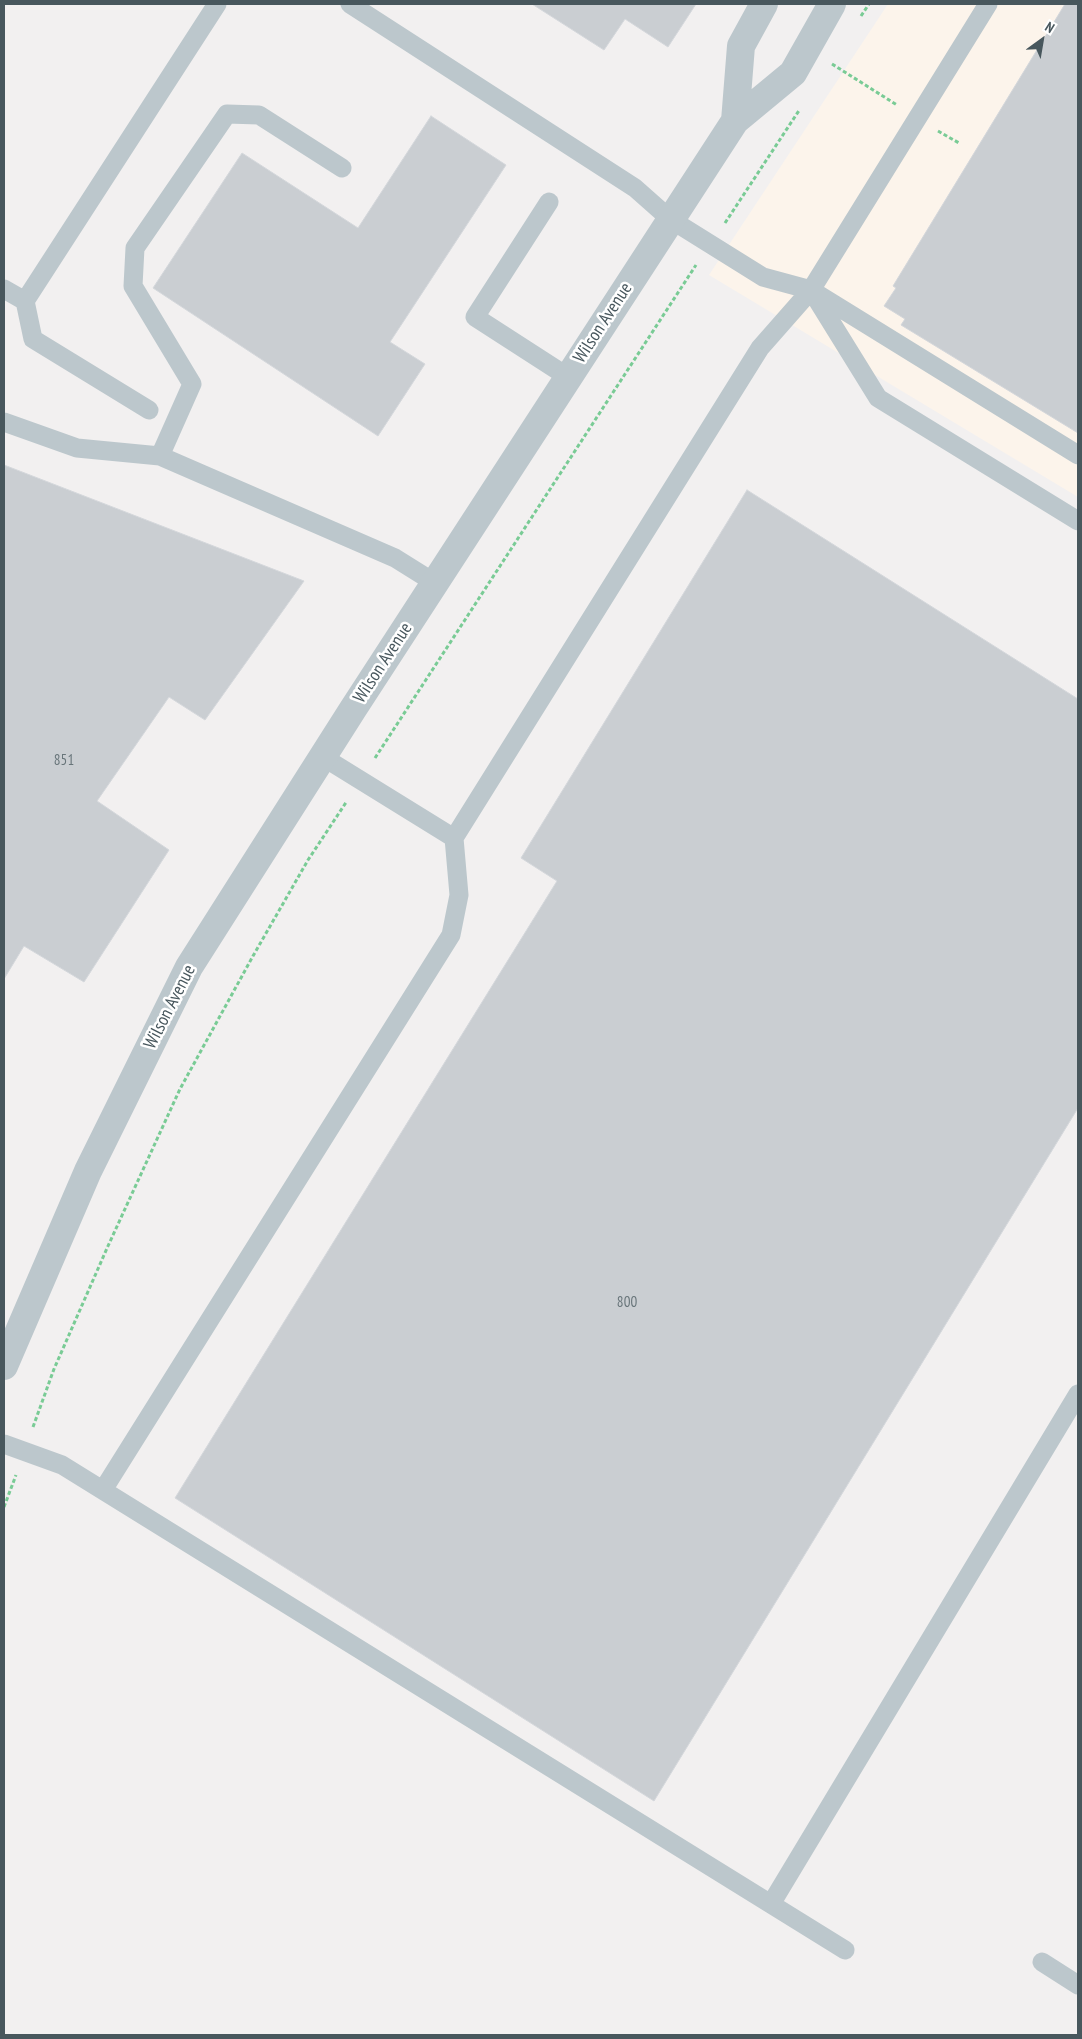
<!DOCTYPE html>
<html>
<head>
<meta charset="utf-8">
<style>
	body { margin:0 }
	#map { position:relative; width:1082px; height:2039px; overflow:hidden; background:#f2f0f0; font-family:"PT Sans Narrow",sans-serif }
	canvas { display:block }
	.frame { position:absolute; inset:0; border:5px solid #48575d; pointer-events:none }
	.north { position:absolute; left:1017px; top:15px; width:50px; height:50px; -webkit-text-stroke:4px #fff; paint-order:stroke; rotate:32deg; font-size:14px; font-weight:700; line-height:20px; text-align:center; color:#48575d }
	.north::after { content:''; display:block; margin:auto; width:18px; height:22px; background:#48575d; clip-path:polygon(50% 0,100% 100%,50% 72%,0 100%) }
</style>
</head>
<body>
<div id="map">
<canvas width="1082" height="2039"></canvas>
<div class="frame"></div>
<div class="north">N</div>
</div>
<script>
const context = document.querySelector('canvas').getContext('2d');
context.lineJoin = 'round';
function fillPath(path, color) { context.fillStyle = color; context.fill(path, 'evenodd'); }
const shape = rows => new Path2D(rows.map(r => 'M' + r).join(''));
function strokePath(path, color, width, dash) { context.strokeStyle = color; context.lineWidth = width; context.lineCap = dash ? 'butt' : 'round'; context.setLineDash(dash || []); context.stroke(path); }
function write(font, color, halo, rows, align = 'center') {
  context.font = font + ' "PT Sans Narrow",sans-serif'; context.lineWidth = 5; context.setLineDash([]); context.textBaseline = 'middle'; context.strokeStyle = halo; context.fillStyle = color; for (const [text, x, y, turn = 0] of rows) {
    context.save(); context.translate(x, y); context.rotate((+turn || 0) * Math.PI / 180); context.textAlign = isNaN(turn) ? turn : align; if (halo) context.strokeText(text, 0, 0); context.fillText(text, 0, 0); context.restore();
  }
}
fillPath(shape([
	[888,4,1078,4,1078,497,709,275]
]), '#fcf4eb');
const building = shape([
	[532,4,696,4,668,47,625,19,604,50,532,4],
	[1065,4,1078,4,1078,433,901,325,905,319,884,306,896,288,893,286,1065,4],
	[431,116,506,165,390,342,425,364,378,436,153,288,242,153,358,228,431,116],
	[4,465,304,581,205,720,169,697,97,801,169,850,84,982,24,946,4,979,4,465],
	[747,490,1078,699,1078,1108,654,1801,175,1498,557,881,521,858,747,490]
]);
fillPath(building, '#caced2');
strokePath(building, '#d4d7db', 1);
strokePath(shape([
	[861,16,869,4],
	[832,64,897,105],
	[938,131,959,143],
	[725,223,800,109],
	[375,758,696,265],
	[33,1427,54,1369,108,1246,180,1089,253,956,308,860,347,801],
	[4,1507,16,1475]
]), '#79cb95', 3, [4, 2.5]);
strokePath(shape([
	[350,4,635,188,670,219,763,277,811,290,1078,455],
	[342,168,259,115,227,114,135,248,133,286,192,384,160,456,395,558,435,583],
	[549,202,475,317,568,377],
	[4,289,25,301],
	[813,293,878,398,1078,521],
	[149,410,33,339,25,301,217,4],
	[4,422,77,448,160,456],
	[323,757,454,838],
	[4,1444,62,1465,845,1950],
	[103,1490,451,935,459,895,454,838,760,348,811,290,988,4],
	[771,1904,1078,1394],
	[1042,1962,1078,1985]
]), '#bcc7cc', 19);
strokePath(shape([
	[735,121,741,46,764,4],
	[4,1366,88,1171,189,967,353,709,735,121,793,73,832,4]
]), '#bcc7cc', 28);
write('15px', '#68757a', null, [
	["851",64,761],
	["800",627,1303]
]);
write('18px', '#48575d', '#fff', [
	["Wilson Avenue",603,323,-57],
	["Wilson Avenue",383,663,-57],
	["Wilson Avenue",170,1007,-63]
]);
</script>
</body>
</html>
